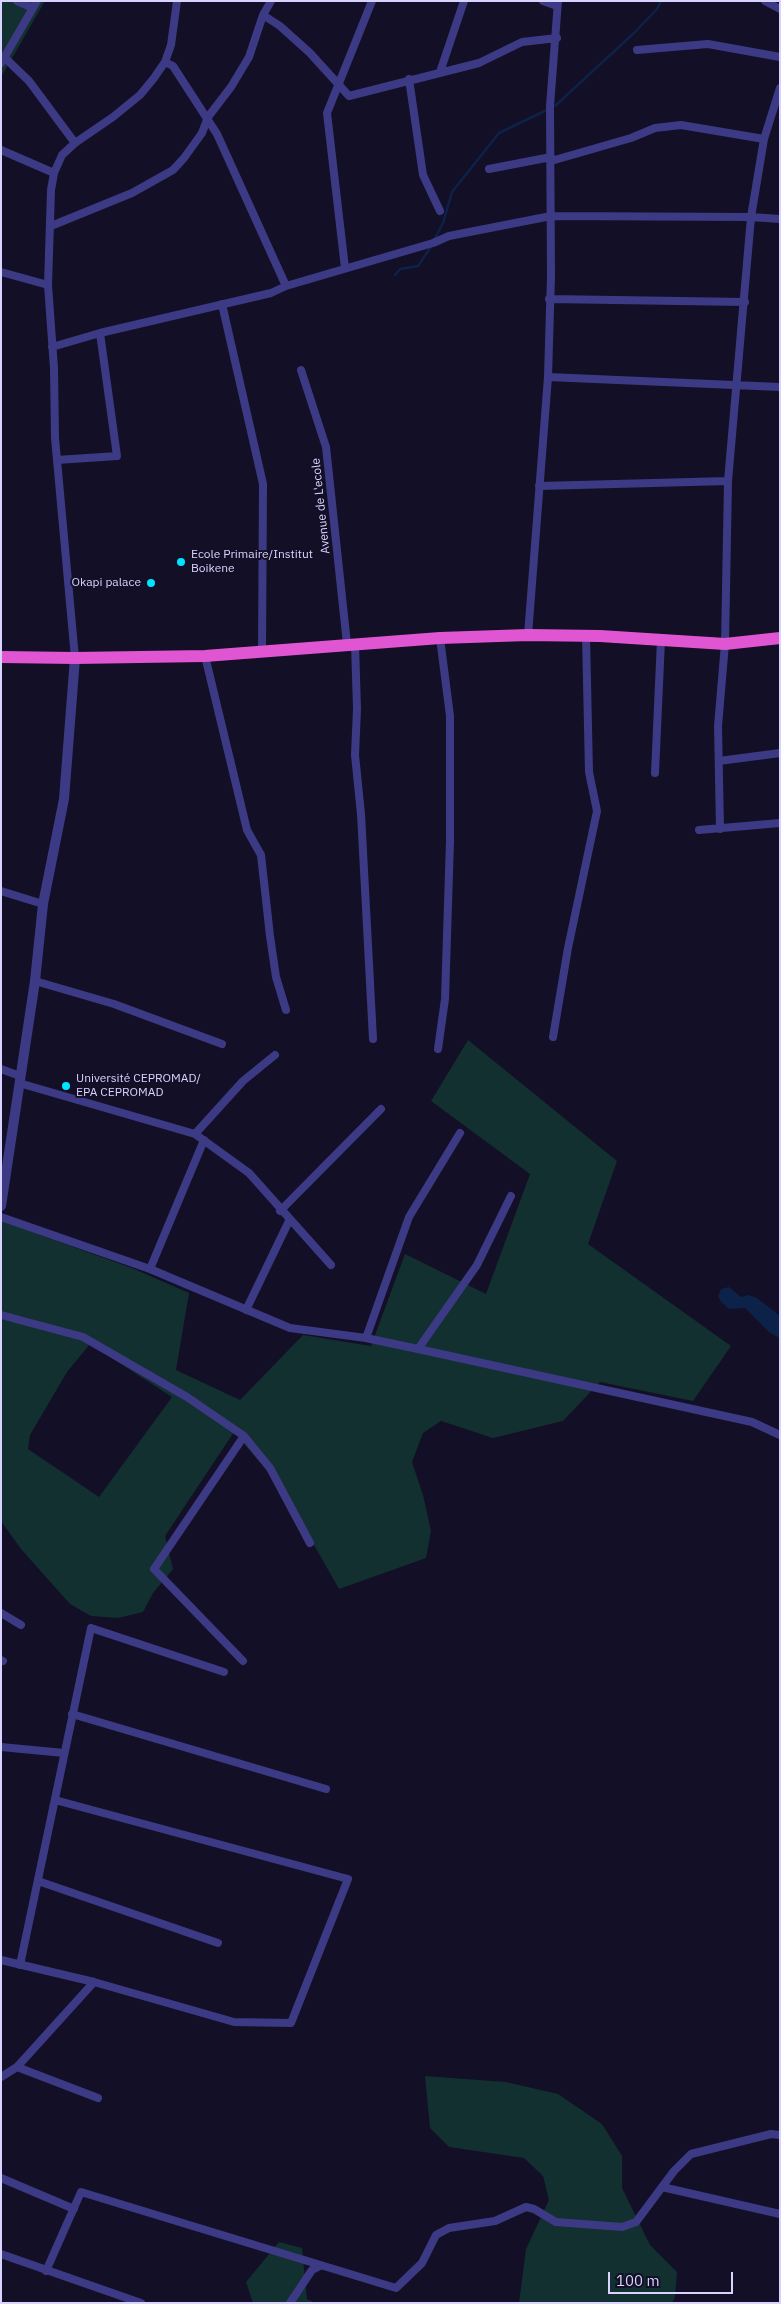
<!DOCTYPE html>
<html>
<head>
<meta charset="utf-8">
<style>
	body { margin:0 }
	#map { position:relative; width:781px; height:2304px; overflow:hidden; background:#130f26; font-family:"IBM Plex Sans",sans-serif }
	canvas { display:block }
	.frame { position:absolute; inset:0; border:2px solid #d9d4ff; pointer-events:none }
	.scale { position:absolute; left:608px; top:2272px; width:125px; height:22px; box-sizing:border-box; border:2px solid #d9d4ff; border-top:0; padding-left:6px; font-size:15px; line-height:18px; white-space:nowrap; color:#d9d4ff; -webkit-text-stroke:4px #130f26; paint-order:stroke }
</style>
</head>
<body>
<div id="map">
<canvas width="781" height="2304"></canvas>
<div class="frame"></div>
<div class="scale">100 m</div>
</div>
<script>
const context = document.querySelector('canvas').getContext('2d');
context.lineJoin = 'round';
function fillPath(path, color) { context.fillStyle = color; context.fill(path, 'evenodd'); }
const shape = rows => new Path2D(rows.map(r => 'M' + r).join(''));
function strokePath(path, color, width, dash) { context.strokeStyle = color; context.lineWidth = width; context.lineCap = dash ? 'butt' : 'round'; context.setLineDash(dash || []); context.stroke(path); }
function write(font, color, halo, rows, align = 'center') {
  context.font = font + ' "IBM Plex Sans",sans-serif'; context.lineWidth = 4; context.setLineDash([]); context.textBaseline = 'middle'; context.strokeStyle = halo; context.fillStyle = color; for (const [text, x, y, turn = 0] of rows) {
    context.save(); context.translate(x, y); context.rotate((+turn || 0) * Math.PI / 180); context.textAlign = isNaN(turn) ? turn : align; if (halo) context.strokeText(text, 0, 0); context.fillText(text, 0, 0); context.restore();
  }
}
fillPath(shape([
	[1,1,45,1,1,77],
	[468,1040,617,1161,588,1244,731,1346,693,1401,600,1382,563,1421,493,1438,441,1421,423,1433,412,1462,423,1495,431,1531,426,1558,339,1589,310,1538,268,1472,234,1432,165,1536,173,1569,153,1593,143,1612,118,1618,91,1616,70,1604,21,1549,1,1521,1,1221,132,1268,189,1293,176,1370,240,1400,303,1335,371,1346,405,1254,486,1294,530,1174,431,1101],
	[90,1344,172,1397,99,1497,28,1449,30,1435,67,1372],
	[425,2076,506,2082,558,2094,602,2124,622,2156,622,2188,650,2245,677,2272,675,2297,672,2303,519,2303,526,2249,549,2200,543,2176,524,2158,449,2147,430,2128],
	[279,2242,302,2248,307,2299,315,2303,253,2303,246,2282]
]), '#12302f');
fillPath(shape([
	[729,1287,741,1297,748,1295,757,1298,780,1316,780,1338,770,1333,745,1308,729,1309,721,1302,718,1296,721,1289]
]), '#0c2248');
strokePath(shape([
	[555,106,634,33,657,9,661,1],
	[434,240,443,223,452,192,499,133,549,109],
	[395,275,400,269,418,266,432,245]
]), '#0c2248', 2.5);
strokePath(shape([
	[17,1,33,8],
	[543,1,557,6],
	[765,1,780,9],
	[263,15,280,26,310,53,349,96,479,63,522,42,557,38],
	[637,50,708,44,780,57],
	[4,57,29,81,75,143],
	[165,62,173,66,217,134,286,286],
	[1,63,37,1],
	[440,72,464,1],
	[409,79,423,175,440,211],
	[1,150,54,173],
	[551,161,631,138,655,128,681,125,764,139],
	[489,169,551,157],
	[51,226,132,193,173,170,184,158,202,133,208,117,231,87,249,57,263,15,271,1],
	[345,268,327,113,372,1],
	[1,272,48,285],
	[549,299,745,302],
	[222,304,263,484,262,651],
	[52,347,100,333,271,293,286,286,433,243,449,236,551,216,751,217,780,219],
	[301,370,326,447,347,644],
	[548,377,780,387],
	[57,460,117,456,100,333],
	[539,486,728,481],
	[528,635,548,377,551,276,550,106,558,1],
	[355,644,357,709,355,755,361,814,373,1039],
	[205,656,247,830,261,855,270,936,276,977,286,1010],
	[75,658,55,438,54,368,48,285,51,190,54,173,62,155,75,143,113,117,140,95,154,78,165,62,171,45,177,1],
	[719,761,780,753],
	[655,773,661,640],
	[720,829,718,726,725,644,728,481,751,217,764,139,780,88],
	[699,830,780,823],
	[1,891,43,904],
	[35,981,114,1004,222,1044],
	[553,1037,568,948,597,811,589,772,586,636],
	[438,1049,445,999,450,841,450,716,440,638],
	[1,1069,20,1076],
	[19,1083,195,1134,249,1173,331,1265],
	[195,1134,243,1081,275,1055],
	[280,1211,381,1109],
	[1,1217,150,1269,290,1328,366,1338,418,1349,752,1422,780,1435],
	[150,1269,204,1140],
	[246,1310,289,1221],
	[1,1315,83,1337,187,1397,244,1436,270,1468,310,1543],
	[366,1338,409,1217,460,1133],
	[418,1349,477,1265,511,1196],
	[1,1613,21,1625],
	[1,1660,3,1661],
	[243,1661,154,1569,244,1436],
	[72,1714,326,1789],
	[1,1747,64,1753],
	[38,1881,218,1943],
	[1,1960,94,1982,234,2022,291,2023,348,1879,55,1800],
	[20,1965,91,1628,224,1672],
	[17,2067,98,2098],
	[1,2077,17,2067,94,1982],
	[1,2178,74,2209],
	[662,2187,780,2214],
	[1,2254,141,2303],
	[46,2271,81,2192,396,2288,422,2263,436,2235,449,2228,495,2221,526,2207,534,2209,556,2222,622,2227,636,2222,674,2171,691,2154,771,2134,780,2135],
	[290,2303,312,2270,320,2266]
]), '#3d3a85', 8);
strokePath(shape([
	[1,1206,35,981,43,904,64,799,75,658]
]), '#3d3a85', 10);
strokePath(shape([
	[1,657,75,658,205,656,440,638,528,635,600,636,725,644,780,638]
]), '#e055d1', 12);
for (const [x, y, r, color] of [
	[181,562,5,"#00e5ff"],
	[151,583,5,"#00e5ff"],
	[66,1086,5,"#00e5ff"]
]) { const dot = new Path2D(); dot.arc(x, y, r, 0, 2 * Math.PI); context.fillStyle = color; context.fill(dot); strokePath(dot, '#130f26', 2); }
write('12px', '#d9d4ff', '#130f26', [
	["Avenue de L'ecole",321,506,-96]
]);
write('12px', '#d9d4ff', '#130f26', [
	["Ecole Primaire/Institut",191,555],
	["Boikene",191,569],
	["Okapi palace",141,583,"right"],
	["Université CEPROMAD/",76,1079],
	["EPA CEPROMAD",76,1093]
], 'left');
</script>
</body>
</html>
